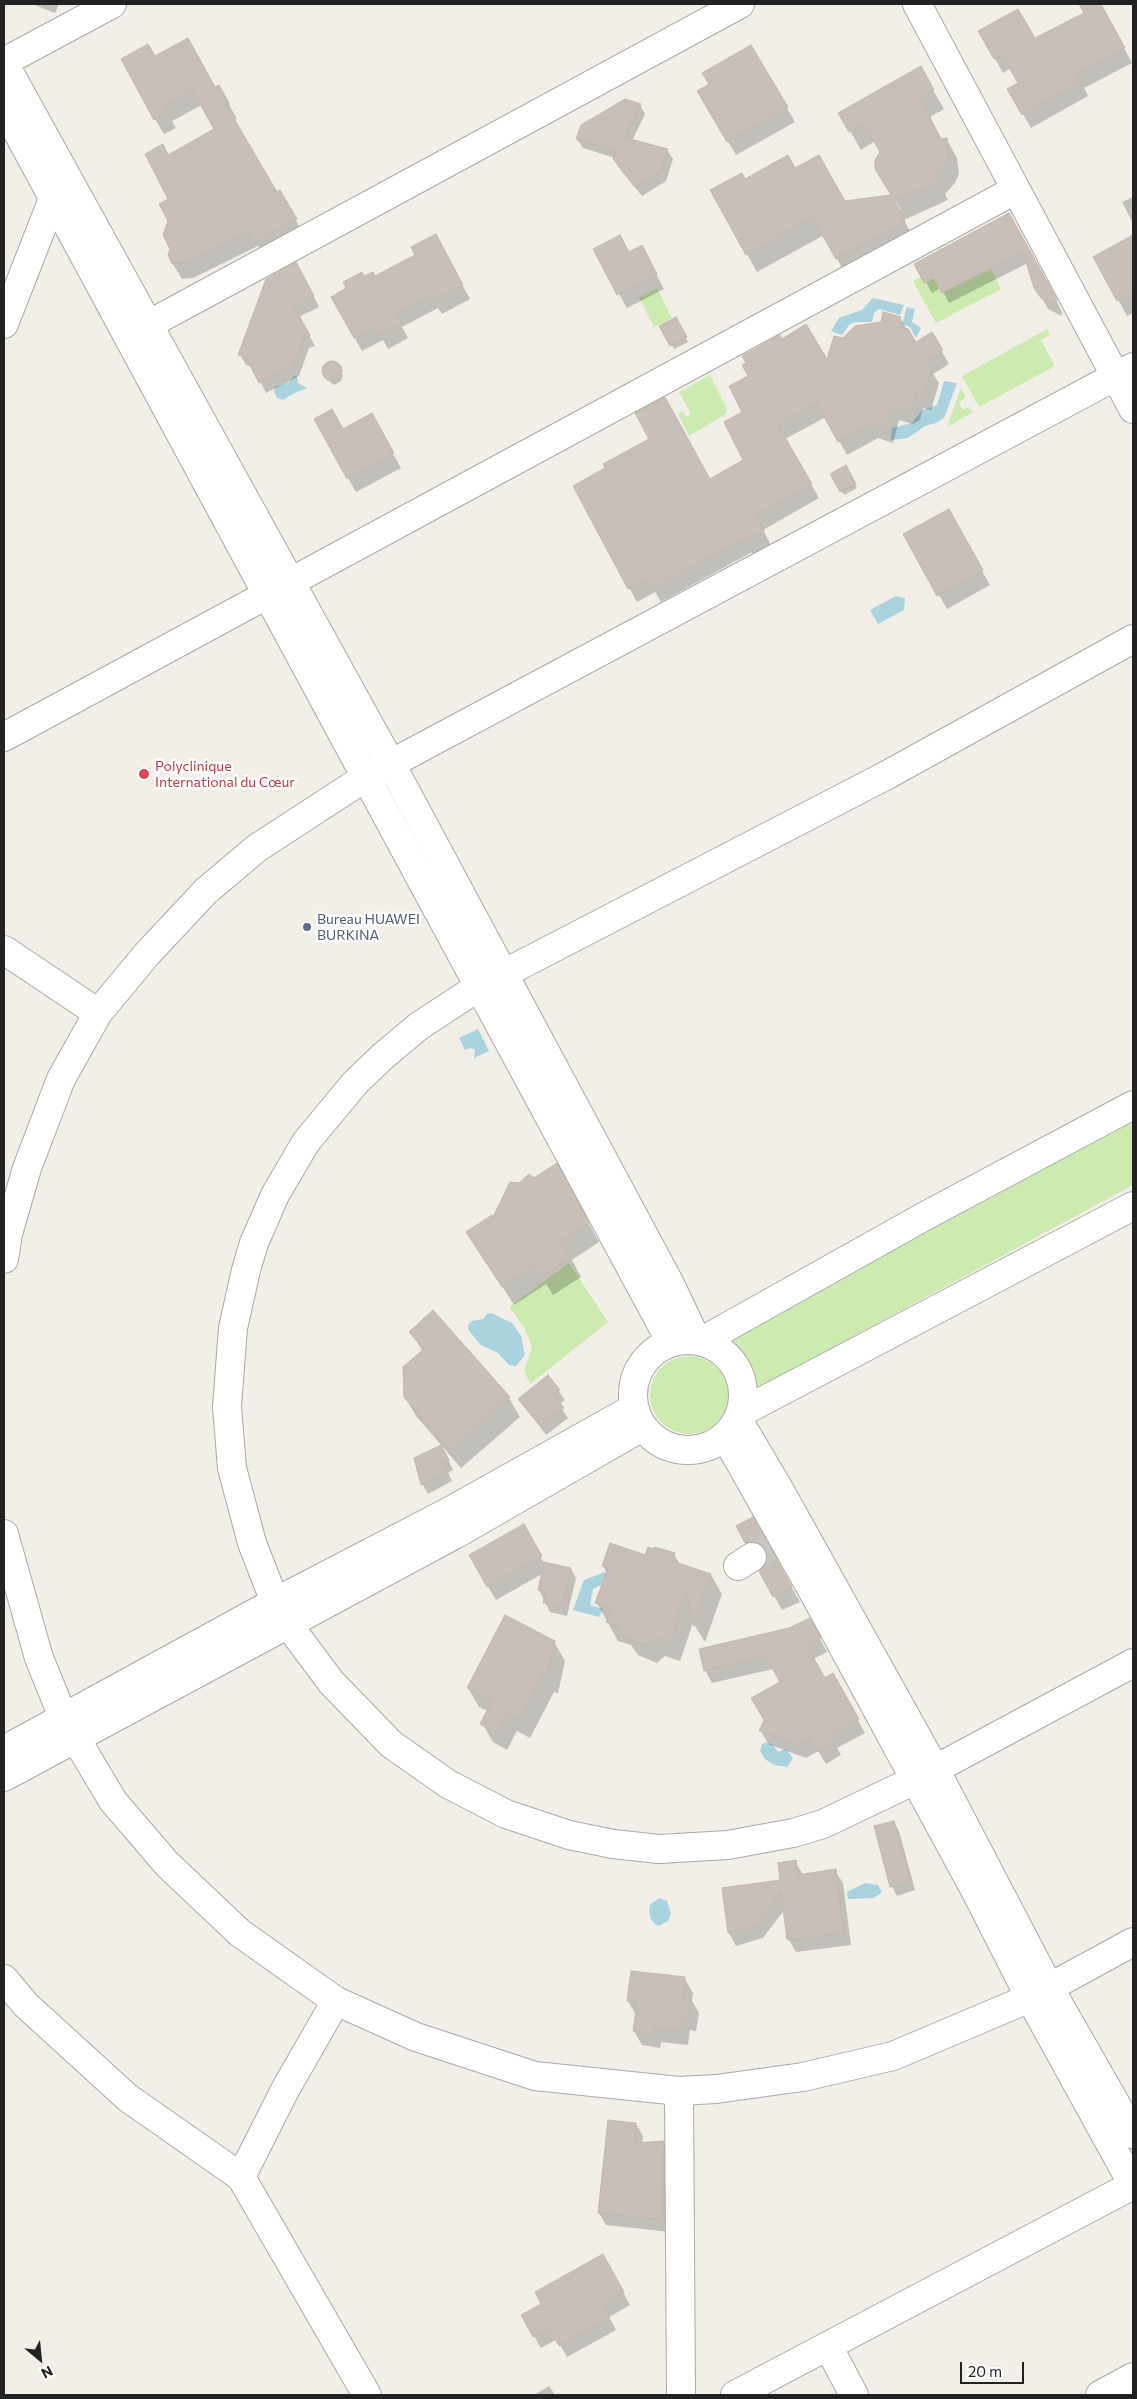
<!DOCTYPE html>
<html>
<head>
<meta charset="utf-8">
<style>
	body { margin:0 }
	#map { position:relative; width:1137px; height:2399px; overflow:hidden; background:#f2efe9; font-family:Commissioner,sans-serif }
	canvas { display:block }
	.frame { position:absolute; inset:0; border:5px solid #222; pointer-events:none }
	.north { position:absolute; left:15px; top:2334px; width:50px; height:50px; -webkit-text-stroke:4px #fff; paint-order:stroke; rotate:152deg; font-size:14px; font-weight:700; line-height:20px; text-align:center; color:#222 }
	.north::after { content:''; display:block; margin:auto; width:18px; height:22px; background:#222; clip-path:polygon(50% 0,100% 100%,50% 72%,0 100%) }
	.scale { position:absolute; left:960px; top:2362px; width:64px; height:22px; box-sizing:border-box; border:2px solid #222; border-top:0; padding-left:6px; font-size:15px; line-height:18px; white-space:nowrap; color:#222; -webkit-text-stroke:4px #fff; paint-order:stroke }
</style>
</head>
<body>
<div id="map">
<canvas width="1137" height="2399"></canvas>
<div class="frame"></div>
<div class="north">N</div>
<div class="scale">20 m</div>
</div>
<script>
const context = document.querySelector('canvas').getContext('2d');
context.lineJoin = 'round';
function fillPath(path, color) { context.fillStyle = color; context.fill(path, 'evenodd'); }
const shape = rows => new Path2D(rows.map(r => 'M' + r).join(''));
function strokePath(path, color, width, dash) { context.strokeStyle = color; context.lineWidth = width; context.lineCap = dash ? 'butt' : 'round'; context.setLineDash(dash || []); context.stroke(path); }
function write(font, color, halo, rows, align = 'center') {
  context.font = font + ' Commissioner,sans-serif'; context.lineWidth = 5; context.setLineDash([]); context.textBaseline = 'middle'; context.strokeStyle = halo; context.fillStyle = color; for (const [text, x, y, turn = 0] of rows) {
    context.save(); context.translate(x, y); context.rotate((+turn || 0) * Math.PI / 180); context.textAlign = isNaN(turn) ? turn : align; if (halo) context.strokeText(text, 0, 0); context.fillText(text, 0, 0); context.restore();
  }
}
fillPath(shape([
	[991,269,1001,289,936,323,913,281,921,277,925,283,934,278,942,293,984,270,985,273],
	[657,288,672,318,654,327,639,297],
	[1047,329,1050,335,1041,340,1055,366,979,407,962,376],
	[710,375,727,409,726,414,689,436,678,414,683,411,687,417,691,414,679,392],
	[961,388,966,397,959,403,963,410,969,407,973,412,947,427],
	[1133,1110,1133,1185,758,1388,725,1332],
	[569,1263,608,1322,530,1384,524,1371,532,1347,524,1327,509,1307],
	'650 1395a39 39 0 1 1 78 0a39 39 0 1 1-78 0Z'
]), '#cdebb0');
fillPath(shape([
	[873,298,904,305,900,315,879,309,874,313,872,322,855,322,849,325,842,335,831,331,839,318,862,310],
	[907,307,915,309,912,322,921,328,916,338,910,327,902,324],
	[294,376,297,376,298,383,307,388,294,393,283,400,277,398,274,392,275,387,289,382],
	[944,381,957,383,944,418,936,423,925,426,908,438,891,440,892,428,912,423,922,410,937,405],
	[896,596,905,598,904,610,878,624,870,610],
	[478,1029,489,1051,474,1058,475,1050,471,1048,465,1050,459,1038],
	[491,1313,512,1323,521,1336,525,1355,516,1366,509,1365,498,1353,481,1345,469,1331,468,1325,472,1321,483,1319,487,1314],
	[605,1572,612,1575,603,1584,593,1589,590,1605,603,1609,599,1617,573,1610,584,1580],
	[765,1743,772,1744,778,1752,786,1749,793,1758,787,1767,774,1765,765,1759,760,1751,762,1744],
	[865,1883,878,1885,882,1892,874,1898,848,1899,847,1892],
	[659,1898,667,1901,671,1913,668,1921,659,1926,656,1925,651,1919,649,1911,650,1905]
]), '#aad3df');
fillPath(shape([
	[32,4,59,4,55,13],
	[1081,4,1100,4,1132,63,1084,88,1088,96,1031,128,1009,90,1020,83,1011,68,1003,73,980,32,1034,39,1086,13],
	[751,46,795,122,736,155,698,91,710,84],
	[155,58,215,88,227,101,237,119,234,120,276,194,280,192,304,235,265,257,258,246,193,278,182,279,173,264,168,157,215,129,202,105,172,121,176,128,164,134,155,119],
	[920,68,944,109,930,117,942,140,947,140,957,158,959,174,955,183,945,194,948,200,904,220,915,241,847,277,824,235,757,272,747,254,745,180,795,169,845,202,901,211,893,195,881,152,875,141,861,150,840,113],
	[640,105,645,114,632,141,667,150,673,159,666,181,642,196,620,169,615,158,583,148,577,139],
	[1133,197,1133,223,1122,202],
	[1009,215,1061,310,1062,316,1048,309,1036,287,1028,263,949,303,941,288,932,293,926,282,916,265],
	[1133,237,1133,313,1127,316,1095,257],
	[443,249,470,299,442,314,438,308,402,327,408,338,388,349,383,340,362,351,332,297,364,278,375,277],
	[595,250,629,253,649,261,664,289,627,308],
	[302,274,319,307,299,317,315,346,309,348,299,376,266,393,253,367,246,365,240,354],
	[900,318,915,343,931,333,949,364,933,374,939,383,931,410,923,408,920,420,913,424,899,420,893,443,878,438,847,455,826,417,785,439,819,498,763,530,771,545,753,554,752,552,661,602,655,592,637,602,575,487,710,480,745,460,744,412,749,377,782,340,828,362,843,340,882,323],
	[676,319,688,342,674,349,661,327],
	[331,363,338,364,343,376,341,381,334,385,331,383,323,367],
	[379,429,401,468,356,492,348,478,343,430],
	[845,467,857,488,844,495,832,474],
	[948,511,990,585,947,609,905,535],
	[534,1179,567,1184,599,1242,572,1260,581,1277,553,1295,546,1284,514,1305,468,1233,493,1219,519,1184],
	[411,1332,509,1398,520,1417,461,1468,416,1416,405,1397,423,1352],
	[548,1377,565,1400,559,1404,568,1418,546,1435,520,1399],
	[446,1456,453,1470,448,1473,452,1481,428,1494,423,1485,416,1459],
	[753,1519,800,1602,782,1610,774,1596,769,1557,754,1557,746,1543],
	[523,1526,544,1563,571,1569,576,1578,567,1616,550,1612,539,1590,542,1574,496,1600,470,1556],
	[655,1550,674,1554,680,1565,711,1575,722,1594,705,1642,693,1623,680,1661,665,1656,657,1663,638,1655,631,1645,618,1641,597,1603,607,1573,603,1566,646,1556],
	[809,1619,827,1652,813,1659,824,1679,833,1675,865,1733,837,1748,841,1755,826,1764,818,1751,806,1758,768,1744,761,1731,781,1683,773,1669,712,1683,705,1670],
	[554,1642,565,1661,558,1693,554,1692,530,1738,517,1731,507,1750,493,1742,482,1723,488,1711,479,1707,468,1688],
	[894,1822,899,1831,915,1890,897,1896,892,1886],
	[795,1862,803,1874,835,1871,843,1883,851,1945,796,1952,789,1940,785,1909,763,1938,736,1946,729,1933,723,1889,781,1881],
	[685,1979,693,1993,692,2001,699,2013,696,2031,690,2030,688,2045,661,2042,660,2048,642,2045,634,2031,636,2015,628,2001],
	[636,2124,643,2136,642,2144,663,2142,670,2154,670,2232,606,2225,599,2213],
	[603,2255,630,2305,609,2317,616,2330,567,2357,557,2339,541,2348,522,2316,543,2304],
	[549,2386,555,2395,534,2395]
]), '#0003');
const building = shape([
	[1079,4,1101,4,1125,48,1077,73,1081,81,1022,115,1007,89,1018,83,1002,55,994,59,978,31,1018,9,1035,38,1084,13,1079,4],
	[188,38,215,87,219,85,229,103,226,105,277,192,280,190,297,219,255,243,248,231,184,263,172,264,168,255,170,249,163,235,168,221,159,204,168,199,145,154,163,144,168,155,214,129,192,90,164,105,168,112,154,120,121,59,148,44,155,56,188,38],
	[751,45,788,107,727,142,697,91,709,84,702,73,751,45],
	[921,66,934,90,920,98,941,139,947,138,949,154,945,164,935,175,938,182,895,201,905,222,836,259,812,217,746,255,710,190,742,173,745,179,788,155,795,168,819,155,845,201,891,195,875,169,875,160,880,152,864,124,849,132,838,113,921,66],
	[625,99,641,104,623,140,626,138,668,149,661,172,635,187,613,159,616,152,576,139,581,125,625,99],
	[1009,213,1056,298,1057,306,1041,298,1034,288,1023,252,942,293,934,278,924,283,914,264,1009,213],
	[436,234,463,285,433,301,430,295,396,313,402,324,379,336,374,327,354,338,331,297,346,288,343,282,362,272,364,276,373,272,375,276,415,255,411,247,436,234],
	[620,235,629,252,642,245,657,274,617,295,593,249,620,235],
	[1133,235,1133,292,1117,301,1093,257,1133,235],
	[296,262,314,296,294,307,310,335,304,338,294,366,259,383,246,357,238,355,266,279,296,262],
	[883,312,901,317,899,326,908,329,916,342,932,332,943,350,926,360,932,368,923,397,916,395,913,406,905,410,892,407,885,430,869,425,838,442,817,404,778,425,812,484,756,516,764,531,744,541,743,539,652,589,647,579,628,589,573,486,605,468,603,464,649,439,635,413,665,397,710,479,743,460,724,422,742,412,729,386,748,376,742,365,746,363,742,356,780,335,782,339,806,324,827,359,834,336,843,338,855,326,881,322,883,312],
	[676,317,687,337,670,346,659,326,676,317],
	'322 371a10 10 0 1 1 20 0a10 10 0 1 1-20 0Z',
	[332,409,343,429,372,413,394,453,347,479,314,419,332,409],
	[846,465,856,484,840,492,830,474,846,465],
	[949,509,983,570,937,596,903,534,949,509],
	[557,1163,589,1223,561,1241,571,1257,541,1277,534,1266,502,1287,466,1232,492,1215,493,1217,510,1182,519,1183,529,1174,534,1178,557,1163],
	[433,1310,510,1397,449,1450,404,1397,403,1367,424,1349,409,1332,433,1310],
	[548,1375,560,1390,554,1395,564,1408,540,1426,518,1399,548,1375],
	[441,1445,449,1460,443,1463,447,1472,421,1485,414,1458,441,1445],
	[753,1517,792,1587,773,1597,759,1571,766,1564,768,1556,765,1549,759,1543,745,1543,736,1526,753,1517],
	[524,1524,542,1556,487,1587,469,1555,524,1524],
	[610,1543,645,1555,648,1547,654,1549,654,1547,675,1553,672,1561,711,1574,694,1626,686,1593,670,1643,654,1637,646,1645,637,1643,626,1637,618,1627,606,1622,611,1608,595,1603,608,1568,602,1566,610,1543],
	[544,1562,571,1568,562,1607,543,1603,546,1592,538,1590,544,1562],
	[505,1615,555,1641,547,1675,543,1674,519,1720,506,1713,496,1732,480,1724,492,1701,467,1688,505,1615],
	[810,1618,821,1638,807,1646,825,1678,833,1673,859,1719,831,1735,835,1742,817,1752,810,1739,798,1745,759,1731,764,1720,751,1698,780,1682,765,1656,704,1671,699,1649,789,1628,810,1618],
	[894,1821,911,1881,890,1887,874,1826,894,1821],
	[796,1860,798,1875,836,1869,844,1933,787,1940,781,1892,756,1926,728,1933,722,1888,780,1880,778,1863,796,1860],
	[631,1971,685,1977,683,1996,691,1997,688,2017,683,2016,680,2031,654,2028,653,2034,633,2031,637,2002,627,2001,631,1971],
	[608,2120,636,2123,634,2143,664,2141,663,2220,598,2213,608,2120],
	[603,2254,624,2292,603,2304,610,2317,559,2346,549,2328,533,2337,521,2315,541,2304,535,2292,603,2254]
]);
fillPath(building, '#c7bfb8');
strokePath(building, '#c4b6ab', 1);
strokePath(shape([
	[752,1557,776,1544]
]), '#c8c6c1', 28, [28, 14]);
const minor = shape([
	[917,4,1133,409],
	[4,62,112,4],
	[4,63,391,764,669,1282,696,1339],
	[4,107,671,1342],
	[4,324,58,186],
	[133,333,740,4],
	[1133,639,887,775,480,986,419,1026,382,1057,355,1083,306,1142,275,1195,254,1243,246,1270,233,1328,227,1407,232,1468,252,1543,275,1602,287,1623,331,1682,391,1744,448,1784,506,1814,569,1835,613,1844,659,1849,728,1845,793,1833,823,1824,915,1780,1133,1663],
	[4,737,1015,190],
	[4,950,98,1013],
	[4,1259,8,1234,27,1168,61,1079,98,1013,147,954,206,891,257,848,366,777,1133,367],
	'633 1395a55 55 0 1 1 110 0a55 55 0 1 1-110 0Z',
	[702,1341,925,1216,1133,1105],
	[742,1412,1133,1206],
	[738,1420,779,1489,935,1769,1050,1989,1133,2134],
	[725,1436,815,1595,975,1890,1030,1998,1133,2185],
	[4,1534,39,1658,63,1717,113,1801,167,1864,240,1933,336,2001,416,2037,535,2076,679,2091,716,2089,803,2077,893,2056,1030,1998,1133,1942],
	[738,1566,752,1557],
	[4,1750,275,1602,450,1511,634,1408],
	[4,1777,456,1534,642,1427],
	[4,1979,26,2005,128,2098,241,2177,367,2395],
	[679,2091,681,2395],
	[241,2177,286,2088,336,2001],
	[828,2346,854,2395],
	[735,2395,1133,2185],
	[1100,2395,1133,2377]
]);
strokePath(minor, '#a9a9a9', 30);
strokePath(minor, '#fff', 28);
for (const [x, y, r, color] of [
	[144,774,6,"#e0444e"],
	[307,927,5,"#5c6f8a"]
]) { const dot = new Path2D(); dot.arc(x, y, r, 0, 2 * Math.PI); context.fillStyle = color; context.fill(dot); strokePath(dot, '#fff', 2); }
write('14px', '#be3a42', '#fff', [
	["Polyclinique",155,766],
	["International du Cœur",155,782]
], 'left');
write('14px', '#4e5e75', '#fff', [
	["Bureau HUAWEI",317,919],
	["BURKINA",317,935]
], 'left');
</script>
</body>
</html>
